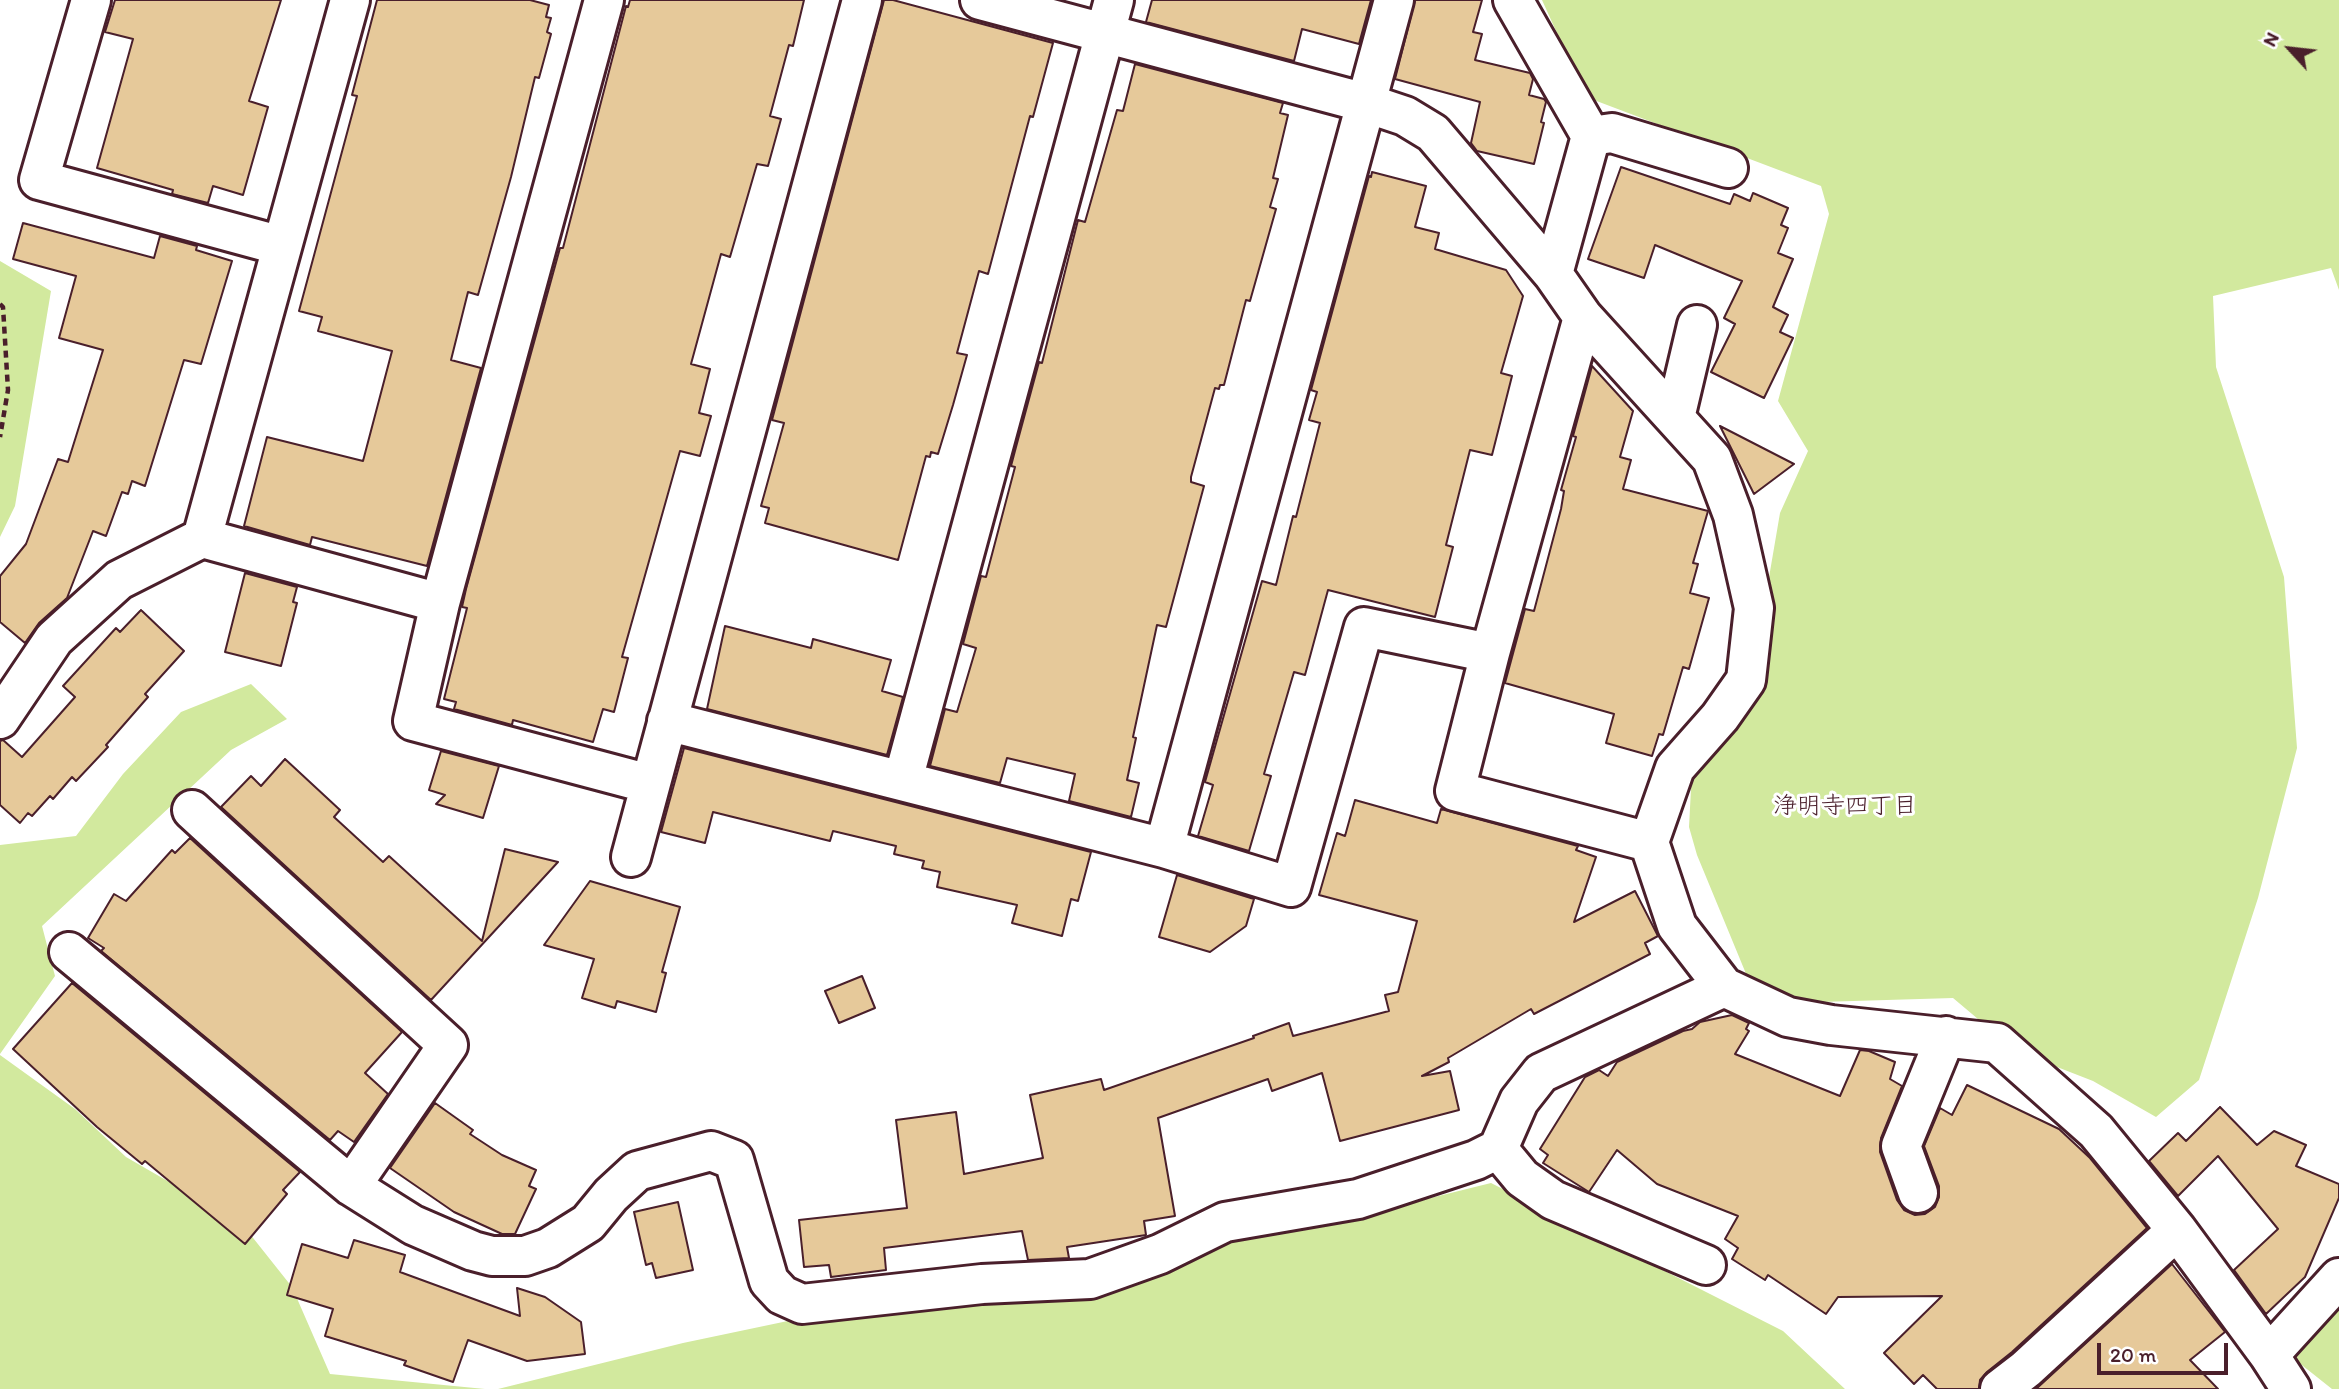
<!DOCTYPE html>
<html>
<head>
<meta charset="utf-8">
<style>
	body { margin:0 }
	#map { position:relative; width:2339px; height:1389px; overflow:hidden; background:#fff; font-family:Itim,sans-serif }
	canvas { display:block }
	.north { position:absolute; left:2255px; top:14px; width:70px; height:70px; -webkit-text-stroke:5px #fff; paint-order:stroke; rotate:297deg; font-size:19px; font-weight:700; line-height:28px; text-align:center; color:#4a1f2b }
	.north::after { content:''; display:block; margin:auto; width:24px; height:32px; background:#4a1f2b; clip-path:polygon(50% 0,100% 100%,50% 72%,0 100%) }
	.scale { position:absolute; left:2097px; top:1343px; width:131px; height:32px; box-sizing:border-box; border:4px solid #4a1f2b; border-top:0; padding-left:9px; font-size:21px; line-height:24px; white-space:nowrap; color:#4a1f2b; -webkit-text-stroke:5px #fff; paint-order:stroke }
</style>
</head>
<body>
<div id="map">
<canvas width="2339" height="1389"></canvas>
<div class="north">N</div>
<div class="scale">20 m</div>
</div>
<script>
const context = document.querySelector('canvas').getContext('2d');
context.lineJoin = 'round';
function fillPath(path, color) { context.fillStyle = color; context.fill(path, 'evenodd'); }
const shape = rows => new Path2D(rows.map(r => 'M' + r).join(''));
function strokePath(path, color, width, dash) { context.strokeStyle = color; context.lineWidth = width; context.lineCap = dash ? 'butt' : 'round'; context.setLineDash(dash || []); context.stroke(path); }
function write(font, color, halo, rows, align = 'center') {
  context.font = font + ' Itim,"Klee One",sans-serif'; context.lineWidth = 6; context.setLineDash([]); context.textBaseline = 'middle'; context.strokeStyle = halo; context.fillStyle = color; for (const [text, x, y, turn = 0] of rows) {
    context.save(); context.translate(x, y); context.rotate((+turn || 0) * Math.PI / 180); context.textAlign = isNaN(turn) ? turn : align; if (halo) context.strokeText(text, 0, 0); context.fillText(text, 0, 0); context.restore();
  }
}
fillPath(shape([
	[1542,0,2339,0,2339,290,2331,268,2213,296,2216,367,2284,577,2297,748,2258,898,2199,1080,2156,1117,2093,1081,2016,1051,1953,998,1787,1003,1749,981,1697,855,1689,827,1692,770,1746,712,1780,513,1808,451,1778,401,1829,214,1821,186,1586,97],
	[0,261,51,291,15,506,0,537],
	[251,684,287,719,231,750,42,926,55,976,0,1054,0,845,76,836,123,774,181,712],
	[0,1055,75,1109,126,1157,242,1224,292,1287,330,1374,485,1389,0,1389],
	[1491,1183,1783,1331,1845,1389,498,1389,683,1343,902,1297,1129,1261,1362,1215],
	[2339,1295,2339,1389,2332,1389,2293,1358]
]), '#d2e99e');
const building = shape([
	[115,0,281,0,249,101,268,107,243,195,213,186,208,203,172,194,173,190,97,168,133,39,105,32,115,0],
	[377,0,530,0,549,5,546,17,551,18,547,32,551,34,539,78,535,77,511,177,478,295,468,292,451,360,481,368,427,566,312,537,310,545,244,526,267,437,363,461,392,351,318,331,322,317,299,311,357,96,352,95,377,0],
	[630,0,804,0,793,46,789,45,770,116,781,119,768,166,757,164,730,257,721,254,691,364,710,369,699,413,711,416,700,456,680,451,622,657,628,658,614,712,603,709,593,742,513,720,512,725,454,709,456,702,444,699,467,608,462,607,466,589,560,248,563,248,626,6,628,7,630,0],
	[884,0,893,0,1053,43,1033,117,1030,116,988,274,979,271,957,353,967,355,953,405,938,454,931,452,930,457,926,456,898,560,765,523,769,508,761,506,784,423,772,420,884,0],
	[1152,0,1371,0,1359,44,1302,29,1294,61,1146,22,1152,0],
	[1415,0,1482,0,1473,32,1482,34,1475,60,1530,73,1533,79,1529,95,1544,99,1546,102,1541,122,1544,123,1534,164,1477,151,1471,143,1480,102,1395,79,1415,0],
	[1135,64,1283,103,1280,113,1288,115,1273,178,1278,179,1270,207,1276,209,1250,301,1246,300,1224,385,1220,385,1219,389,1215,388,1191,477,1191,482,1204,486,1166,627,1157,625,1133,737,1136,738,1127,780,1139,783,1131,817,1069,801,1075,774,1007,758,1000,783,930,766,945,709,957,712,976,648,963,644,981,576,986,577,1015,467,1011,466,1016,447,1039,362,1042,363,1078,220,1085,222,1117,110,1123,111,1135,64],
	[1621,167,1730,204,1734,194,1750,201,1753,193,1788,208,1781,225,1788,228,1778,253,1793,259,1773,307,1788,315,1780,332,1793,338,1764,398,1711,372,1735,324,1724,318,1742,281,1655,245,1644,278,1588,259,1621,167],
	[1372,172,1426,186,1415,227,1439,233,1435,249,1506,270,1523,296,1501,373,1512,376,1492,455,1470,450,1446,545,1453,547,1435,617,1328,590,1305,675,1294,672,1264,774,1271,776,1249,851,1198,836,1213,785,1205,782,1262,581,1276,585,1293,516,1296,517,1320,423,1309,420,1317,392,1311,390,1369,176,1371,177,1372,172],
	[23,223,154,258,160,236,197,246,196,250,232,261,201,364,184,360,145,486,132,481,128,494,122,492,106,536,93,531,67,598,39,623,25,643,0,622,0,576,26,544,58,459,68,462,103,350,59,338,76,276,13,259,23,223],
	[1592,366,1633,411,1620,457,1631,460,1623,489,1708,511,1693,563,1698,564,1690,593,1709,598,1689,669,1683,667,1663,735,1659,734,1652,756,1606,743,1614,714,1505,683,1525,609,1534,611,1561,509,1564,491,1561,490,1576,437,1573,436,1592,366],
	[1720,426,1794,464,1754,494,1720,426],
	[245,573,297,587,293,602,297,603,281,666,225,652,245,573],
	[141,610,184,651,145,694,148,697,106,745,108,747,76,781,72,777,53,799,50,796,32,816,28,813,20,823,0,805,0,741,3,740,22,757,75,697,63,686,116,628,120,632,141,610],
	[725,626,811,648,813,639,891,660,882,691,903,697,887,755,707,709,725,626],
	[684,748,1091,852,1078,901,1071,899,1062,936,1012,923,1017,905,937,887,940,872,922,868,924,861,894,854,896,846,833,831,830,841,713,812,705,843,661,832,684,748],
	[441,751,499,766,483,818,436,804,445,795,429,790,441,751],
	[285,759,340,810,334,817,383,862,389,856,482,941,505,849,558,862,431,1000,221,807,251,776,261,786,285,759],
	[1355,800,1437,823,1441,809,1578,846,1576,850,1596,857,1574,922,1635,891,1658,936,1645,943,1650,954,1534,1014,1531,1009,1448,1058,1449,1062,1422,1076,1450,1071,1459,1110,1340,1141,1322,1073,1272,1091,1268,1079,1158,1118,1175,1216,1144,1221,1146,1235,1067,1247,1069,1258,1028,1260,1022,1231,884,1248,886,1270,831,1277,829,1265,804,1267,799,1220,907,1208,896,1120,956,1112,964,1174,1043,1158,1030,1095,1101,1079,1104,1090,1254,1038,1253,1036,1289,1023,1293,1036,1389,1011,1385,995,1398,992,1417,921,1319,895,1337,833,1345,836,1355,800],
	[190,838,402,1032,365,1073,388,1094,354,1142,338,1131,330,1140,101,951,104,948,88,938,114,894,126,901,172,850,175,853,190,838],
	[1177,875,1254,899,1246,926,1210,952,1159,937,1177,875],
	[590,881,680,907,662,972,666,973,656,1012,617,1001,615,1008,582,998,594,959,544,945,590,881],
	[862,976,875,1008,839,1023,825,991,862,976],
	[72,983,300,1172,283,1190,287,1194,245,1244,145,1161,142,1164,97,1127,13,1049,72,983],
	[1732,1015,1749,1023,1746,1029,1749,1031,1735,1054,1840,1096,1860,1050,1869,1051,1895,1062,1890,1079,1902,1086,1881,1138,1880,1152,1897,1200,1904,1210,1915,1215,1925,1214,1935,1207,1939,1197,1939,1186,1924,1146,1940,1108,1952,1115,1967,1085,2059,1129,2090,1158,2147,1228,2012,1352,1987,1372,1980,1380,1979,1389,1937,1389,1923,1375,1914,1384,1884,1353,1942,1296,1838,1297,1826,1314,1768,1275,1765,1280,1732,1259,1738,1248,1725,1239,1738,1216,1657,1184,1617,1150,1589,1192,1543,1163,1548,1155,1540,1149,1585,1077,1599,1070,1608,1076,1617,1062,1683,1031,1692,1029,1700,1022,1732,1015],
	[435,1103,473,1130,470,1134,502,1155,536,1170,529,1186,536,1189,515,1234,502,1234,454,1212,390,1168,435,1103],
	[2220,1107,2257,1145,2274,1131,2306,1145,2296,1166,2339,1184,2339,1198,2305,1277,2266,1314,2234,1270,2278,1229,2218,1156,2178,1196,2149,1161,2178,1133,2186,1141,2220,1107],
	[678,1202,693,1270,656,1278,652,1263,646,1265,634,1212,678,1202],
	[354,1240,405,1255,400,1272,520,1316,517,1288,545,1297,581,1322,585,1354,527,1361,468,1340,453,1382,404,1365,406,1361,325,1336,333,1309,287,1295,302,1244,348,1258,354,1240],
	[2172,1264,2225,1332,2190,1360,2218,1389,2036,1389,2172,1264]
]);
fillPath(building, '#e6c99a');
strokePath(building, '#4a1f2b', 2);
const minor = shape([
	[91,0,39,180,282,246],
	[604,0,440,603,413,721,650,784],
	[980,0,1366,103,1405,116,1433,133,1553,274,1583,317,1712,459,1733,515,1754,608,1746,680,1720,717,1675,768,1649,842,1677,926,1724,987,1788,1017,1831,1025,1997,1043,2096,1131,2177,1230,2269,1355,2291,1389],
	[1513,0,1591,136,1553,274],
	[1591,136,1612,133,1728,168],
	[1583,317,1490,653,1455,791,1649,842],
	[1675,418,1697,325],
	[202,538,350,0],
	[0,719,54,639,119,580,202,538,440,603],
	[667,721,1164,848,1291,887,1364,627,1490,653],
	[903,780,1114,0],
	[192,810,448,1045,351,1186],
	[1164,848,1394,0],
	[631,857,862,0],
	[69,952,351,1186,413,1225,473,1251,492,1256,525,1256,548,1248,588,1223,611,1195,637,1171,711,1151,734,1160,769,1281,782,1295,802,1304,982,1284,1090,1279,1160,1254,1225,1222,1358,1199,1476,1160,1498,1149,1519,1101,1541,1073,1724,987],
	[1498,1149,1522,1178,1553,1200,1706,1265],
	[1918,1193,1901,1146,1946,1036],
	[2269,1355,2339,1278],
	[2000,1389,2026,1369,2177,1230]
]);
strokePath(minor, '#4a1f2b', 44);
strokePath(shape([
	[0,304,3,307,8,390,0,437]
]), '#4a1f2b', 4.5, [7, 5]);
strokePath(minor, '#fff', 38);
write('24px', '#4a1f2b', '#fff', [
	["浄明寺四丁目",1845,807]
]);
</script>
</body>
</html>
